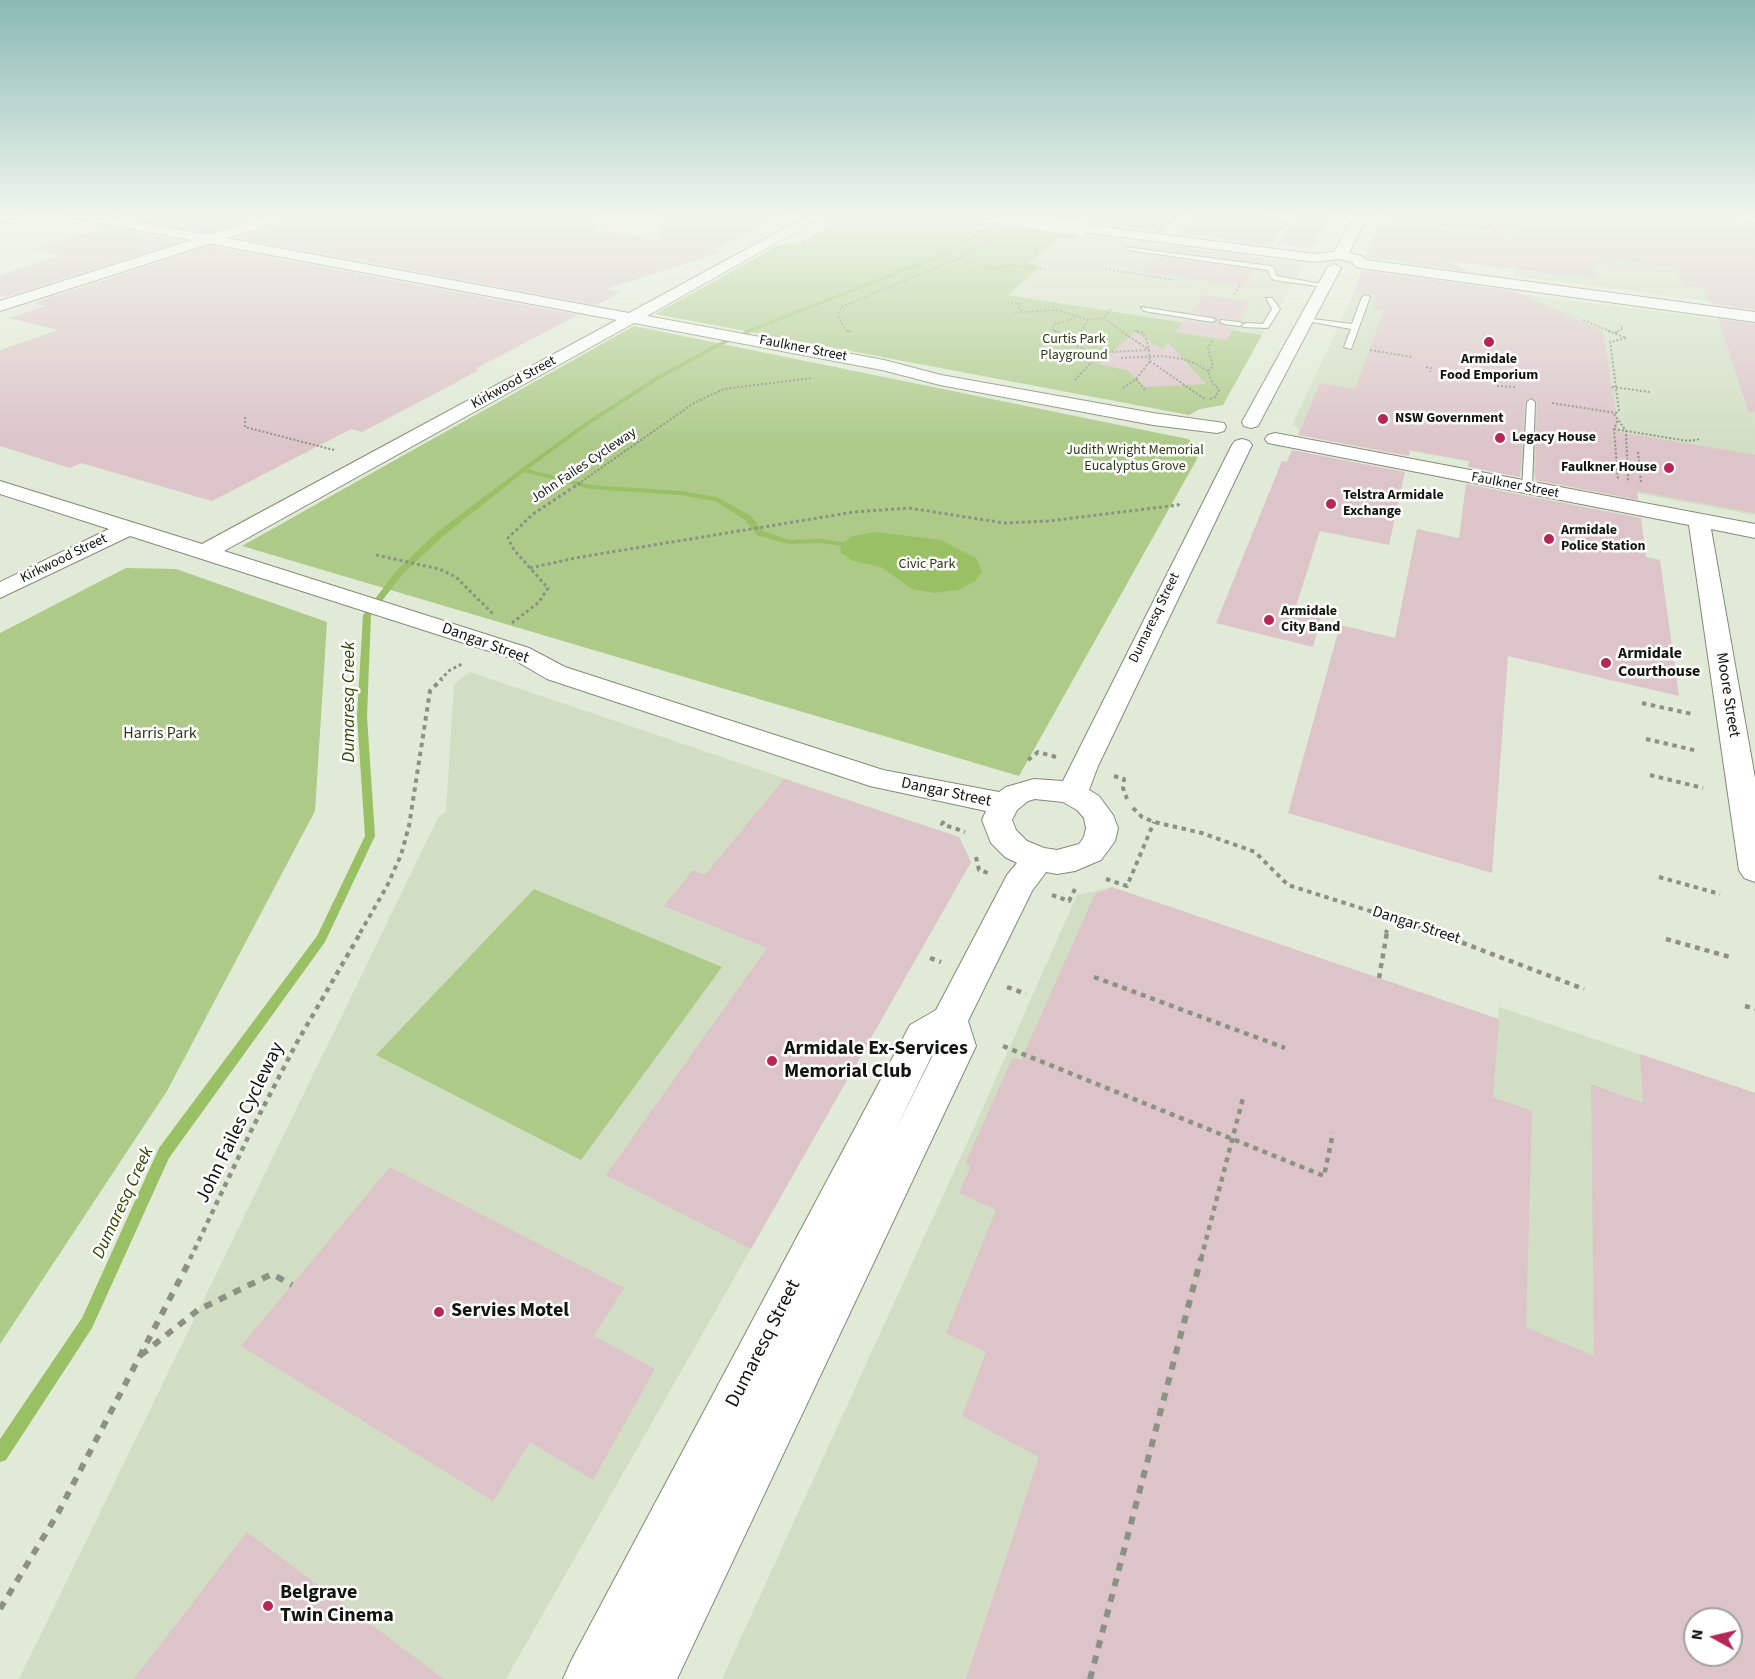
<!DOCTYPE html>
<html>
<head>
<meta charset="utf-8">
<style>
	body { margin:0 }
	#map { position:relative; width:1755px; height:1679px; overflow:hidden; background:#e0ead6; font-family:"Source Sans 3",sans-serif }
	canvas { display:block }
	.north { position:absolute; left:1683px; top:1607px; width:60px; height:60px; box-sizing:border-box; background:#fff; border:2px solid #a0a19f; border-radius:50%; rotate:278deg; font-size:16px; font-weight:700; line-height:24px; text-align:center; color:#12150e }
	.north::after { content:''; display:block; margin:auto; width:21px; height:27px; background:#b62757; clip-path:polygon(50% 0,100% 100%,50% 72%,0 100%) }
</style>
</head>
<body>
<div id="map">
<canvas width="1755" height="1679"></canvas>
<div class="north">N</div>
</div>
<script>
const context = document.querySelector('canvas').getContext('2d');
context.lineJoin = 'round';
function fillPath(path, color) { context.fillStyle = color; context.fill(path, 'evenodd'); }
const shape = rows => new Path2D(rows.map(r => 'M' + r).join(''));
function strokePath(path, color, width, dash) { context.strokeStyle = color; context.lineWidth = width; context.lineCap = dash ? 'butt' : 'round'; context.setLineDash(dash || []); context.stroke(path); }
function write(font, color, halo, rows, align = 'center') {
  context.font = font + ' "Source Sans 3",sans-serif'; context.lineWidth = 5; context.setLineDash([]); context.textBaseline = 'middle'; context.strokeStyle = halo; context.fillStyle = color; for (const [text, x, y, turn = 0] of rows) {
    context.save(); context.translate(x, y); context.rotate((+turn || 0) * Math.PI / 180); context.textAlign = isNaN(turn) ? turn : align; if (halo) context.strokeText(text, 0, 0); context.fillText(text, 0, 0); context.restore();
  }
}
fillPath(shape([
	[1634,232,1755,307,1514,276,1517,235],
	[1080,233,1305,264,1262,335,1007,295,1041,266,1028,264,1060,238,1072,240],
	[1361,274,1755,324,1755,515,1300,430,1292,425,1354,293],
	[470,672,959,837,971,862,506,1679,19,1679,438,818,446,811,454,684],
	[1112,887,1498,1019,1499,1007,1755,1093,1755,1679,722,1679,968,1141,1077,895],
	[1695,1619,1731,1619,1731,1655,1695,1655]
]), '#d2dec4');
fillPath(shape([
	[836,213,947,213,1083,231,1072,240,1060,238,1029,263,1041,266,1008,295,1262,335,1223,405,1200,409,1189,415,655,314,779,245,798,243,830,227,826,219],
	[1027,213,1180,213,1163,232],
	[1388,213,1637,213,1755,238,1538,237,1386,220],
	[634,326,1188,439,1202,450,1019,776,242,546],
	[126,568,176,569,327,622,315,811,167,1091,0,1344,0,633],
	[534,889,722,967,581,1160,376,1055]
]), '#adca89');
fillPath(shape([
	[876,532,941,540,976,558,982,572,975,581,959,590,934,593,912,589,881,567,853,561,841,553,840,544,853,536]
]), '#9ac066');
fillPath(shape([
	[1008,216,1011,217,939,258,761,328,720,346,658,380,587,426,528,469,590,485,680,491,717,497,751,516,763,531,789,540,820,539,843,542,843,546,820,543,788,544,757,535,745,520,715,501,680,495,590,489,524,472,442,537,402,575,371,615,367,716,375,836,325,942,169,1158,92,1328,6,1460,0,1462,0,1439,82,1318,159,1148,317,936,365,836,357,716,363,615,396,571,436,533,521,469,583,424,654,378,716,344,757,326,935,256,1008,216]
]), '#9ac066');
fillPath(shape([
	[124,213,269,213,208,233,124,217],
	[299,213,595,213,597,230,660,241,662,213,784,213,716,250,725,251,606,289,621,292,597,305,236,238,297,218],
	[1196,213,1234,213,1290,220,1271,246,1175,234],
	[1298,213,1330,217,1311,249,1277,244],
	[1516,213,1736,213,1739,220,1755,222,1755,310,1713,304,1713,302,1708,301,1704,288,1683,286,1677,268,1604,259,1605,265,1595,264,1597,279,1447,261,1470,272,1366,257,1378,223,1386,224,1387,221,1515,235],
	[108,227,183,241,6,297,0,295,0,275,61,255,32,249],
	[1164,245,1263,258,1260,262,1160,249],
	[210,246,578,315,475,369,479,370,457,382,362,432,351,429,212,501,81,463,70,468,0,446,0,350,58,330,9,318,46,306,33,303],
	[1154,256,1254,270,1242,287,1139,272],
	[1362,270,1514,291,1603,331,1619,432,1755,455,1755,513,1637,491,1638,500,1535,480,1537,402,1531,397,1525,402,1520,477,1468,467,1469,461,1410,450,1409,456,1298,435,1320,383,1355,389,1384,310,1373,309,1377,296,1367,293,1354,293],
	[1204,295,1251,302,1240,320,1221,318,1218,321,1212,316,1191,312],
	[1718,319,1755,324,1755,412,1749,413],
	[1185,320,1212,324,1218,321,1223,326,1234,328,1226,340,1175,332],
	[1135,332,1162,349,1168,342,1206,384,1145,387,1127,370,1098,364],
	[1292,450,1405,472,1389,545,1320,531,1294,612,1321,618,1313,647,1216,623,1282,461,1287,462],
	[1466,484,1641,518,1646,557,1660,560,1679,696,1508,656,1492,873,1288,813,1340,625,1395,638,1417,529,1459,538],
	[784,779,959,837,971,862,751,1249,606,1175,767,948,664,906,693,870,705,875],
	[1112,887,1499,1019,1493,1097,1532,1111,1526,1327,1594,1356,1591,1084,1643,1103,1640,1054,1755,1093,1755,1679,966,1679,1039,1457,962,1416,986,1352,946,1333,996,1210,959,1193,971,1166,965,1164,1013,1057,1021,1060,1095,894],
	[1695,1619,1731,1619,1731,1655,1695,1655],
	[390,1167,624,1288,594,1336,655,1369,593,1480,530,1442,493,1501,241,1346],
	[247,1532,444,1679,134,1679]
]), '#dcc4c8');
const lane = shape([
	[1126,247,1271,266,1274,268,1277,276,1327,285,1324,287,1274,280,1271,278,1268,270,1128,250,1126,247],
	[1366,295,1370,297,1351,349,1344,347,1351,329,1301,320,1305,318,1352,324,1362,297,1366,295],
	[1266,298,1272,298,1280,309,1268,328,1243,327,1242,325,1246,323,1263,324,1272,309,1266,298],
	[1141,307,1212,318,1216,320,1212,322,1144,311,1141,307],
	[1221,320,1239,322,1243,324,1239,326,1224,324,1220,322,1221,320],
	[1531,399,1535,402,1532,488,1527,491,1522,488,1527,402,1531,399]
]);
const street = shape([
	[23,213,21,216,0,222,0,214,23,213],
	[63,213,90,213,629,313,813,213,829,213,647,316,884,360,941,375,1153,413,1224,423,1226,427,1224,431,1217,433,1153,425,940,385,882,370,634,323,224,551,529,648,565,667,883,770,999,792,1006,787,1034,779,1063,781,1232,445,1235,441,1242,439,1249,441,1252,445,1098,766,1089,790,1099,796,1113,815,1118,828,1115,841,1101,860,1075,871,1057,874,1046,872,1032,891,968,1021,976,1046,677,1679,563,1679,572,1659,910,1025,936,1010,1007,875,1017,863,1005,857,991,843,982,820,986,811,870,786,547,679,511,658,130,536,0,598,0,582,109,529,0,494,0,481,202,544,617,320,69,217,63,213],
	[1035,799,1063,802,1077,810,1084,818,1086,828,1084,837,1079,844,1057,850,1044,848,1027,841,1016,830,1012,820,1017,810,1028,801,1035,799],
	[936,1047,937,1047,895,1131,936,1047],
	[1357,213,1369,213,1349,253,1344,258,1334,258,1332,255,1357,213],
	[1334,264,1341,268,1260,422,1258,426,1251,428,1244,426,1242,422,1327,268,1334,264],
	[1275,433,1755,524,1755,538,1711,529,1755,778,1755,882,1744,878,1739,870,1689,525,1268,443,1265,439,1268,435,1275,433]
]);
const secondary = shape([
	[277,213,297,213,296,216,0,311,0,301,277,213],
	[1080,224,1315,254,1339,251,1362,256,1366,260,1755,312,1755,322,1361,268,1356,267,1352,262,1339,259,1315,262,1075,231,1073,228,1080,224]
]);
strokePath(lane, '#838b79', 2);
strokePath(street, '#838b79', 2);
strokePath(secondary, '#838b79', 2);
strokePath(shape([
	[958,259,993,269,1010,265,1047,270],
	[1105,269,1174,280],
	[1234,294,1240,285],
	[1007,302,1020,304,1019,308,1024,312,1057,310,1088,320,1102,318],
	[1111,309,1103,318,1123,332],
	[1015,312,1023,312],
	[1583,320,1612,332],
	[1135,331,1139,332],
	[851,332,845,330,838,316,841,307,957,259,986,243],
	[1058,332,1053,330,1053,325,1075,318],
	[1081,332,1087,321],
	[1617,332,1623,328,1619,324]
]), '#8b9283', 1.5, [2, 2]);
strokePath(shape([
	[847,331,851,332],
	[1054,331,1063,334,1074,345,1098,355],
	[1080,331,1083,338,1095,346],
	[1608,331,1626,338],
	[1615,333,1619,331],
	[1626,338,1610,342,1619,411,1614,414,1626,431,1628,482],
	[1370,350,1412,357],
	[1121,358,1161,356,1183,359,1196,364,1208,371,1212,382,1219,390,1215,397,1208,400],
	[1150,361,1206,400],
	[1426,367,1431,368,1430,372],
	[1208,371,1213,366,1208,348,1213,339],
	[1136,379,1146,391],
	[1075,380,1098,355,1109,352,1149,350,1121,331],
	[1497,386,1515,387],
	[1612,387,1650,392],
	[1123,388,1136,379,1150,361,1148,344,1143,333,1135,331],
	[1552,403,1616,413],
	[245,417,245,427,334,450],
	[1617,421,1614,429,1618,480],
	[1614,429,1688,441,1701,439],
	[1638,452,1641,483],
	[578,484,694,403,724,389,812,378]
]), '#8b9283', 2, [2, 2]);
strokePath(shape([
	[376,555,439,569,456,577,494,615],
	[530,568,575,558,854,512,909,508,1004,523,1049,521,1178,505,1180,502],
	[512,623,539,602,548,588,514,550,508,538,533,514,580,483],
	[440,680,450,670,462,664]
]), '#8b9283', 3, [3, 3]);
strokePath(shape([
	[1642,703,1692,714],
	[1646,739,1698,751],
	[1028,760,1038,752,1056,757],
	[1650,775,1703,788],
	[1114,776,1124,779,1123,788,1127,799],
	[1133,808,1142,817,1154,822,1202,833,1255,852,1288,885,1439,933],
	[944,821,942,824,965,832],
	[976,857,979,870,988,873],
	[1659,877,1720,894],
	[1106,879,1127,886,1154,822],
	[1052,895,1069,901,1075,889],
	[360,933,387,886,401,855,409,826,430,691,442,679],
	[1386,933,1387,930]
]), '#8b9283', 4, [4.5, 4.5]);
strokePath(shape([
	[1434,932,1584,989],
	[1666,939,1730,957],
	[930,958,941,962],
	[1094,977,1285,1048],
	[1379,978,1387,932],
	[1007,987,1026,994],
	[1745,1006,1755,1009],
	[1003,1046,1324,1176,1333,1133],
	[190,1259,251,1131,296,1044,361,932],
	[1201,1259,1243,1098]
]), '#8b9283', 4.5, [5, 5]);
strokePath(shape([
	[141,1355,198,1310,272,1274,292,1285],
	[0,1609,58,1513,191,1258],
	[1090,1679,1201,1258]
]), '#8b9283', 6, [8, 8]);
fillPath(lane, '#fff');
fillPath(street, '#fff');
fillPath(secondary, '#fff');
const secondaryBridge = shape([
	[975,213,1080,228]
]);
strokePath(secondaryBridge, '#838b79', 16, []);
strokePath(secondaryBridge, '#fff', 15);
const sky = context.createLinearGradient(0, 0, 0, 448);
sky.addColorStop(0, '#89b9b4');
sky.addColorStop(0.48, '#f1f6ed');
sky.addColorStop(1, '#f1f6ed00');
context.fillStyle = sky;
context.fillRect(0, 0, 1755, 448);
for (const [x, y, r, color] of [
	[1489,342,6,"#b62757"],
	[1383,419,6,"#b62757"],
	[1500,438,6,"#b62757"],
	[1669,468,6,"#b62757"],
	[1331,504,6,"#b62757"],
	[1549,539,6,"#b62757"],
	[1269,620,6,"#b62757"],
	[1606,663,6,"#b62757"],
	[772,1061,6,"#b62757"],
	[439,1312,6,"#b62757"],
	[268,1606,6,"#b62757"]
]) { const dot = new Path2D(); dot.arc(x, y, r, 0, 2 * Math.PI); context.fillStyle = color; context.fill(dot); strokePath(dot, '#fff', 2); }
write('14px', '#2b3a15', '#fff', [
	["Curtis Park",1074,340],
	["Playground",1074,356],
	["Judith Wright Memorial",1135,451],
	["Eucalyptus Grove",1135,467],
	["Civic Park",927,565]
]);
write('14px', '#12150e', '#fff', [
	["Faulkner Street",803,349,11],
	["Kirkwood Street",514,383,-29],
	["John Failes Cycleway",584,466,-34],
	["Faulkner Street",1515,486,11],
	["Kirkwood Street",64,559,-26],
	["Dumaresq Street",1155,618,-64]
]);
write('bold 14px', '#12150e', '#fff', [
	["Armidale",1489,360,"center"],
	["Food Emporium",1489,376,"center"],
	["NSW Government",1395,419],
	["Legacy House",1512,438],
	["Faulkner House",1657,468,"right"],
	["Telstra Armidale",1343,496],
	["Exchange",1343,512],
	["Armidale",1561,531],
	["Police Station",1561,547],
	["Armidale",1281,612],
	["City Band",1281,628]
], 'left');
write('16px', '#12150e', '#fff', [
	["Dangar Street",485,644,20],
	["Moore Street",1727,695,81],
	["Dangar Street",946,793,12],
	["Dangar Street",1416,926,18]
]);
write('bold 16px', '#12150e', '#fff', [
	["Armidale",1618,654],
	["Courthouse",1618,672]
], 'left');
write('16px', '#2b3a15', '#fff', [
	["Harris Park",160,734]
]);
write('italic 18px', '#2e4501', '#fff', [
	["Dumaresq Creek",350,702,-90],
	["Dumaresq Creek",124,1203,-65]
]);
write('bold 20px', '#12150e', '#fff', [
	["Armidale Ex-Services",784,1050],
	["Memorial Club",784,1073],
	["Servies Motel",451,1312],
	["Belgrave",280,1594],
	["Twin Cinema",280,1617]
], 'left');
write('20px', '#12150e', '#fff', [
	["John Failes Cycleway",241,1123,-64],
	["Dumaresq Street",764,1344,-63]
]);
</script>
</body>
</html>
